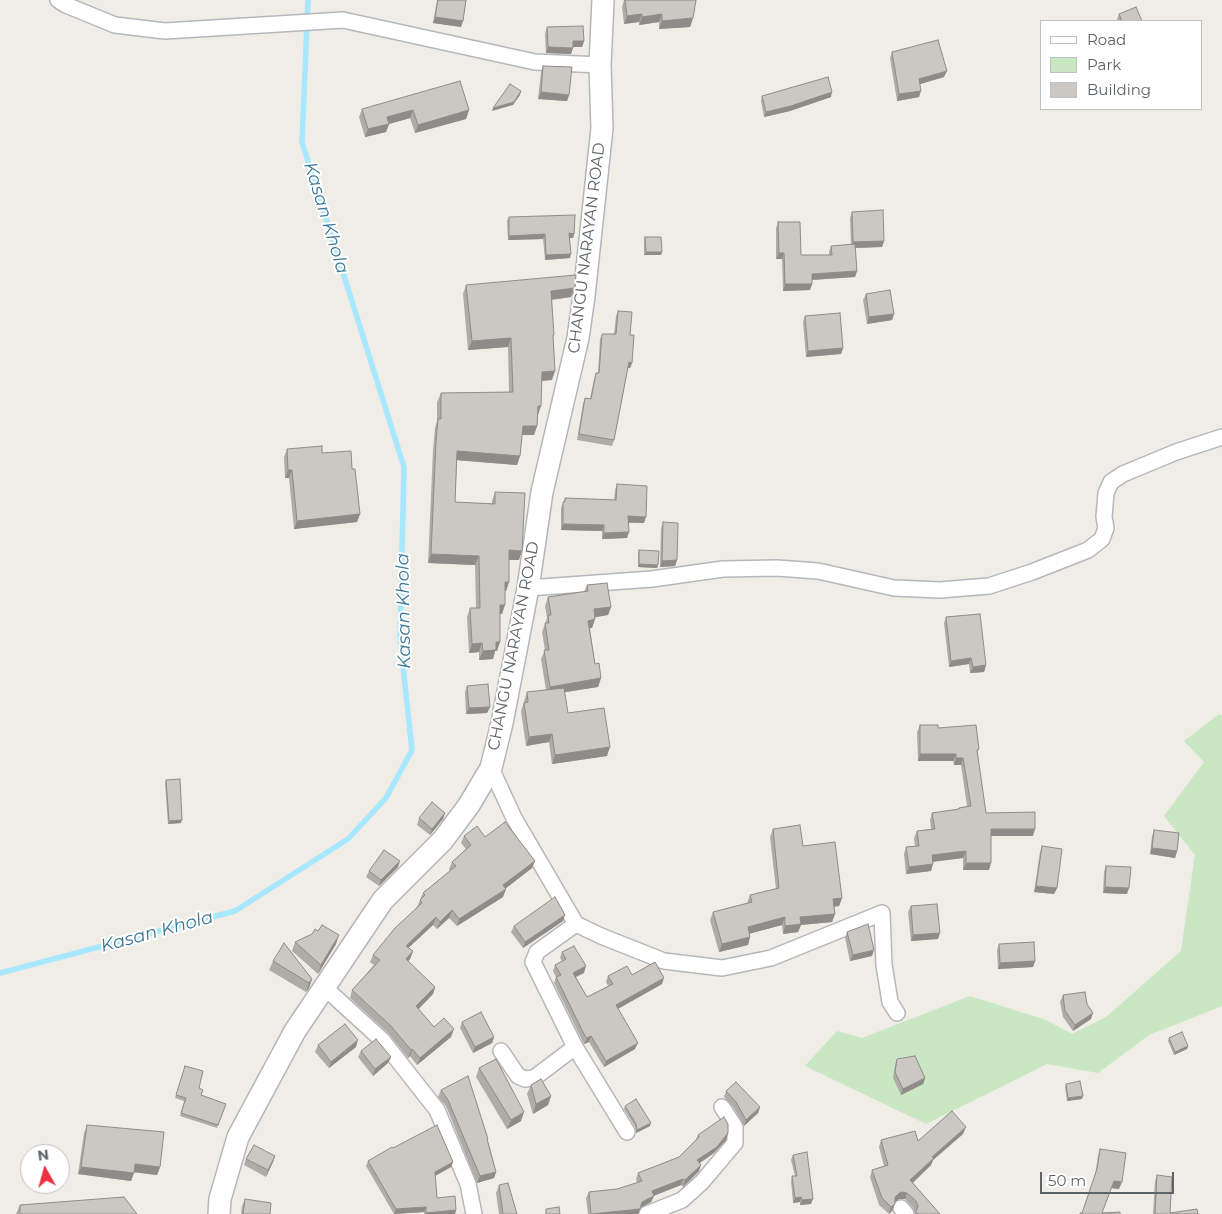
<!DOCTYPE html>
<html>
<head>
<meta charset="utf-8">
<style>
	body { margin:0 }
	#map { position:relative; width:1222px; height:1214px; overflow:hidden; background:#f0ece6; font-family:Montserrat,sans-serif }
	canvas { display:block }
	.legend { position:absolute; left:1040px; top:20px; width:162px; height:90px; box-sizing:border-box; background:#fff; border:1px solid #bfc1c2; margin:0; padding:6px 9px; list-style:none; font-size:15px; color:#5e6367 }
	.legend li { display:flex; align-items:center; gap:10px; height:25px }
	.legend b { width:25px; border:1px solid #bfc1c2 }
	.north { position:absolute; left:20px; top:1144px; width:50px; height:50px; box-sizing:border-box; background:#fff; border:1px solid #bfc1c2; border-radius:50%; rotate:353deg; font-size:14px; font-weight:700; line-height:20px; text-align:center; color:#5e6367 }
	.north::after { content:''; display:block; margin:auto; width:18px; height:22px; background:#eb3141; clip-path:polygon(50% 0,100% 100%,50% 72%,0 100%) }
	.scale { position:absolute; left:1040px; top:1172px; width:134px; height:22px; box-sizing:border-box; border:2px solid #5e6367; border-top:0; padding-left:6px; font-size:15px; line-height:18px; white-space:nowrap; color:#5e6367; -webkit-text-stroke:4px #fff; paint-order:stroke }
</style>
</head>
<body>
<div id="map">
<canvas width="1222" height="1214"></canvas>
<ul class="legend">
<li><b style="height:6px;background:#fff"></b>Road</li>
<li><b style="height:14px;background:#c9e7c3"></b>Park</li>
<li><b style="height:14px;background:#cbc7c2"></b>Building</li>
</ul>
<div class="north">N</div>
<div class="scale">50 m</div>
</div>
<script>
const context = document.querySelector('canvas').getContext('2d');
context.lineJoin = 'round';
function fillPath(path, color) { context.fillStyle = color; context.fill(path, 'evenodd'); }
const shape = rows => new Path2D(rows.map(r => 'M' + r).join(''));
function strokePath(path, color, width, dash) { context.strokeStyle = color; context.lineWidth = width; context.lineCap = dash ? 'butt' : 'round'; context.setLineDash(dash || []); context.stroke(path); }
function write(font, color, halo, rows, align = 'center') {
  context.font = font + ' Montserrat,sans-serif'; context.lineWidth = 4; context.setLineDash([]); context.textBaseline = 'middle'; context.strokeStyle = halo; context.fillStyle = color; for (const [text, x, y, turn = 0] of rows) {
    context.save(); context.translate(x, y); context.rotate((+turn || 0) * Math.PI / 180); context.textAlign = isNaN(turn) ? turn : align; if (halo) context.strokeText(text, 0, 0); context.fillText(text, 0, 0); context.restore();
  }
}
fillPath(shape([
	[1219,714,1222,716,1222,1006,1149,1035,1098,1073,1047,1064,926,1124,805,1066,837,1031,862,1038,970,996,1046,1020,1072,1034,1106,1017,1181,951,1195,855,1164,816,1204,762,1184,741]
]), '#c9e7c3');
strokePath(shape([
	[0,973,235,911,348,839,386,798,412,750,400,638,404,467,302,142,308,0]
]), '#a7e7ff', 5.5);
const street = shape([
	[58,0,66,5,115,25,165,31,343,20,535,62,600,65],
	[528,588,652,579,723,569,777,568,818,571,894,588,940,590,989,586,1032,572,1088,550,1102,539,1106,528,1104,517,1106,493,1111,482,1123,474,1176,452,1222,437],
	[491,768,514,818,576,924,601,936,664,961,722,968,771,958,882,913,884,965,890,1002,897,1013],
	[576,924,537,952,533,962,575,1047,627,1132],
	[324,987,382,1040,437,1110,468,1184,474,1214],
	[501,1051,518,1076,525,1079,534,1078,575,1047],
	[901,1208,906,1214],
	[647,1214,682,1200,702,1182,735,1143,735,1127,722,1107]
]);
const secondary = shape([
	[219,1214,220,1199,238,1137,295,1031,383,900,443,840,469,805,491,768,502,723,528,588,542,492,578,338,584,296,602,128,600,65,603,0]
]);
strokePath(street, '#b4b8bb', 18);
strokePath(secondary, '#b2b7bb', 24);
strokePath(street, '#fff', 15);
strokePath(secondary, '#fff', 21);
fillPath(shape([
	[437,0,466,0,463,21,461,27,433,23],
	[624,0,696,0,693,18,690,27,659,29,659,22,639,25,639,22,624,24,622,7],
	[1119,14,1142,21,1118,21,1117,19],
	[547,27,584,41,582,47,573,47,571,54,546,53,545,34],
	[892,52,944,77,920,84,919,97,897,101,890,58],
	[543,66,569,95,567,101,538,99,541,72],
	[762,96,831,97,790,111,764,117,761,101],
	[362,109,469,110,466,119,415,133,410,118,389,124,386,132,365,137,359,117],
	[852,212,884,241,882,247,855,248,857,271,855,277,812,280,812,284,810,290,783,291,782,259,776,259,776,228,778,222,801,255,829,255,829,252,831,246,851,245,850,218],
	[509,217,574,234,573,238,570,238,570,258,545,260,543,239,508,240,507,221],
	[645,237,662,252,661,255,644,255,644,240],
	[466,285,571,297,552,300,553,339,552,380,541,381,537,426,534,435,522,435,520,456,517,465,457,460,455,502,492,504,492,501,495,492,519,560,509,560,509,582,506,591,505,591,502,614,500,614,497,651,495,651,493,659,479,660,479,652,469,653,467,617,470,608,476,608,475,565,428,563,433,450,435,428,437,421,437,402,441,393,509,392,508,347,468,350,463,294],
	[866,294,894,314,892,320,867,324,863,300],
	[618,311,630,335,632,363,630,368,628,368,614,440,612,446,577,440,583,404,585,398,590,399,594,379,596,373,598,373,600,339,602,334,614,334,616,316],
	[805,316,843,348,841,354,806,357,803,322],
	[287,449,322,453,352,469,360,514,357,522,294,529,289,478,285,478,284,457],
	[617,484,644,523,628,523,629,532,627,538,602,539,602,531,561,530,561,508,565,498,614,500,615,490],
	[663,522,677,560,675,566,660,567,661,528],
	[639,550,658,565,657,568,638,567,638,553],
	[587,585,611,607,608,615,595,617,595,619,592,628,590,628,595,664,601,678,598,687,564,692,568,713,607,756,552,764,549,742,526,746,521,711,527,692,546,690,541,659,545,650,542,632,547,618,545,606,548,597,584,592],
	[946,617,986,665,984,672,970,673,969,664,949,667,944,623],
	[467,686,490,707,487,713,466,714,465,692],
	[920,725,938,728,979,749,977,753,986,813,1033,836,991,836,989,870,963,870,963,858,933,862,931,871,906,874,904,854,906,847,915,846,914,838,917,831,931,829,930,820,932,813,958,809,959,808,967,806,961,765,954,765,953,761,918,761,917,732],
	[166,780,181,823,168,824,165,783],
	[445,813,443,819,430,835,417,825,419,818],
	[773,829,803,846,842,898,839,906,834,907,835,914,832,922,801,925,798,932,783,934,782,925,750,933,748,945,719,952,710,920,713,912,747,903,750,895,776,889,770,837],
	[1154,830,1177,851,1175,858,1150,854,1152,836],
	[464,836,485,837,535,861,532,868,505,888,506,889,503,897,457,926,449,918,437,929,433,925,408,948,413,951,410,959,408,961,435,987,433,994,418,1009,434,1027,451,1037,417,1065,410,1056,408,1058,388,1033,350,998,352,990,374,965,370,962,373,955,417,907,423,893,450,871,449,869,452,862,466,849,461,843],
	[1042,846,1057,888,1054,894,1034,892,1040,852],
	[1106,866,1127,894,1103,893,1104,872],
	[398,867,379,886,366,877,369,871],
	[911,906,938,939,911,941,908,912],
	[563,921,523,948,511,932,514,926],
	[847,932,872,956,850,961,845,938],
	[295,942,336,944,318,974,292,951],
	[999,944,1035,961,1033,967,998,969,997,950],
	[562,952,584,973,576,977,587,997,608,986,606,982,608,976,632,975,662,984,618,1009,635,1049,604,1067,589,1042,584,1044,583,1042,554,983,556,977,553,971,555,965,562,961,560,958],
	[273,961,312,979,309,988,306,992,269,970],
	[1063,995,1087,1004,1091,1019,1073,1031,1063,1017,1060,1002],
	[462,1022,494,1037,492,1043,473,1053,460,1028],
	[1169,1038,1188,1046,1187,1049,1174,1055,1168,1041],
	[318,1045,356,1047,329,1068,315,1052],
	[361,1051,391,1057,388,1063,373,1076,358,1057],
	[897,1059,925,1078,923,1084,901,1095,893,1078,895,1065],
	[185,1066,199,1088,201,1095,226,1104,217,1128,180,1116,184,1101,175,1098],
	[479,1068,521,1121,507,1129,476,1077],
	[1066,1084,1082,1099,1067,1101,1065,1087],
	[531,1085,551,1096,548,1105,533,1114,527,1094],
	[441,1090,488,1141,496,1172,494,1178,477,1183,446,1106,438,1097],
	[726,1091,760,1107,758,1113,744,1126,734,1108,724,1097],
	[625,1106,650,1126,636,1133,635,1127,624,1109],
	[87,1125,160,1167,157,1175,134,1172,131,1181,78,1174,84,1133],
	[728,1133,726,1140,714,1153,700,1163,699,1171,683,1187,681,1185,654,1196,651,1202,640,1208,638,1214,588,1214,586,1198,589,1192,617,1189,637,1183,636,1179,638,1173,679,1157,695,1141,698,1135],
	[963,1134,933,1160,931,1165,913,1183,940,1214,915,1214,913,1208,905,1199,899,1199,895,1202,892,1211,889,1214,879,1205,870,1177,872,1170,884,1166,879,1147,881,1140,918,1141],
	[393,1148,453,1162,451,1167,435,1176,437,1198,456,1210,455,1214,424,1214,424,1212,394,1214,366,1166,368,1161],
	[1100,1149,1119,1189,1111,1188,1102,1213,1082,1213,1095,1175,1098,1156],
	[793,1155,811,1204,800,1205,800,1202,793,1203,791,1181,792,1176,795,1176,791,1160],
	[275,1156,273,1162,266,1177,244,1165,246,1159],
	[1157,1175,1170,1213,1198,1214,1153,1214,1155,1181],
	[499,1185,517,1214,499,1214,496,1193],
	[245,1199,270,1214,241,1214,242,1206],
	[20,1205,137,1214,16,1214]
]), '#afaba7');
fillPath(shape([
	[642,14,639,22,624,24,627,16],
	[662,14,659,22,639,25,642,17],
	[435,17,463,21,461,27,433,23],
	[693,18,690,27,659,29,662,21],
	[573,41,584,41,582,47,571,47],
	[548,47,573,48,571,54,546,53],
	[947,71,944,77,917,85,919,79],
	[521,91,520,95,513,105,492,111,493,108],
	[921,91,919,97,897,101,899,94],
	[541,92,569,95,567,101,538,99],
	[832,92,831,97,790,111,764,117,766,112],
	[413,110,410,118,389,124,386,132,365,137,368,129,387,117],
	[469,110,466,119,415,133,418,125],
	[569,233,574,234,573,238,568,238],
	[545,234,543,239,508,240,509,236],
	[884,241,882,247,851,248,853,242],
	[646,252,662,252,661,255,644,255],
	[779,253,784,253,782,259,776,259],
	[571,254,570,258,545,260,546,255],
	[857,271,855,277,810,280,812,274],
	[785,284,812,284,810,290,783,291],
	[575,288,571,297,548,300,551,291],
	[894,314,892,320,867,324,869,317],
	[511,338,508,347,468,350,472,341],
	[843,348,841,354,806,357,808,351],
	[629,362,632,363,630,368,627,368],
	[555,371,552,380,538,381,542,372],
	[538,406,541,406,538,415],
	[523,426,537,426,534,435,519,435],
	[457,451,520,456,517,465,454,460],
	[288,470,292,470,289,478,285,478],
	[360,514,357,522,294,529,297,521],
	[628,516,646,517,644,523,626,522],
	[563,524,604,525,602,531,561,530],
	[629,532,627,538,602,539,604,533],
	[509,550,522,551,519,560,505,560],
	[431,554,479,556,475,565,428,563],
	[677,560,675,566,660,567,662,561],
	[639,564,658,565,657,568,638,567],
	[505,582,509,582,506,591,501,591],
	[500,605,505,605,502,614,497,614],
	[611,607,608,615,591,618,594,609],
	[595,619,592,628,585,629,588,621],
	[496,642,500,642,497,651,495,651,493,659,479,660,483,651],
	[482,643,479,652,469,653,472,644],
	[971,658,969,664,949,667,951,661],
	[986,665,984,672,970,673,973,667],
	[601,678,598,687,547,695,550,687],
	[490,707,487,713,466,714,469,708],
	[552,734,549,742,526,746,529,737],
	[610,747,607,756,552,764,555,755],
	[920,754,956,754,953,761,918,761],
	[956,758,963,758,961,765,954,765],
	[445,813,443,819,430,835,432,829],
	[182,820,181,823,168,824,169,821],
	[991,829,1035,829,1033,836,989,836],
	[1152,848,1177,851,1175,858,1150,854],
	[966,851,963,858,930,862,932,855],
	[400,861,398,867,379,886,381,880],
	[535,861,532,868,500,893,503,885],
	[966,863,991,863,989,870,963,870],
	[933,864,931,871,906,874,909,867],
	[1036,886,1057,888,1054,894,1034,892],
	[1105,887,1129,888,1127,894,1103,893],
	[506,889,503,897,457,926,459,919],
	[842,898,839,906,830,907,833,899],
	[452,910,449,918,437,929,440,922],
	[835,914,832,922,801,925,798,932,783,934,785,926,800,917],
	[565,915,563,921,523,948,525,942],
	[436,917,433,925,403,953,406,946],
	[785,917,782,925,745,935,748,927],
	[940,933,938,939,911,941,913,935],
	[339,935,336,944,318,974,321,965],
	[750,937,748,945,719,952,722,944],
	[874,950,872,956,850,961,853,955],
	[413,951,410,959,404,966,406,959],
	[1035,961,1033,967,998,969,1000,963],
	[586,966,584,973,571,979,573,973],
	[664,978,662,984,614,1011,616,1005],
	[312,979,309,988,306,992,309,983],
	[435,987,433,994,414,1014,416,1006],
	[1093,1013,1091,1019,1073,1031,1075,1025],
	[454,1029,451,1037,417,1065,420,1058],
	[591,1036,589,1042,584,1044,587,1038],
	[494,1037,492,1043,473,1053,475,1047],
	[358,1040,356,1047,329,1068,331,1062],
	[638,1043,635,1049,604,1067,606,1061],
	[1188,1046,1187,1049,1174,1055,1175,1052],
	[412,1049,410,1056,408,1058,411,1050],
	[391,1057,388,1063,373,1076,375,1069],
	[925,1078,923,1084,901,1095,903,1089],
	[551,1096,548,1105,533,1114,536,1104],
	[1083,1096,1082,1099,1067,1101,1068,1098],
	[760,1107,758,1113,744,1126,746,1120],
	[524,1112,521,1121,507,1129,511,1120],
	[651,1123,650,1126,636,1133,637,1130],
	[966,1127,963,1134,933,1160,931,1165,908,1187,910,1180,932,1157],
	[728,1133,726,1140,714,1153,695,1166,697,1160],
	[275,1156,273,1162,266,1177,268,1170],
	[453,1162,451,1167,433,1177,435,1172],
	[135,1164,160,1167,157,1175,132,1172],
	[701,1165,699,1171,683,1187,685,1180],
	[81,1167,134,1173,131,1181,78,1174],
	[496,1172,494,1178,477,1183,480,1176],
	[683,1179,681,1185,650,1197,652,1191],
	[1114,1181,1122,1182,1119,1189,1111,1188],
	[901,1192,907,1193,905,1199,899,1199,892,1204,895,1197],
	[654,1196,651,1202,640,1208,642,1202],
	[801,1197,800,1202,793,1203,795,1198],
	[813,1199,811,1204,800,1205,802,1200],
	[895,1204,892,1211,889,1214,891,1207],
	[426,1207,424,1212,394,1214,396,1209],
	[640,1209,638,1214,591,1214],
	[456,1210,455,1214,426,1214,426,1213]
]), '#8e8b88');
const building = shape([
	[438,0,466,0,463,21,435,17,438,0],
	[625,0,696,0,693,18,662,21,662,14,642,17,642,14,627,16,625,0],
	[1136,7,1142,21,1122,21,1119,14,1136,7],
	[583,26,584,41,573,41,573,48,548,47,547,27,583,26],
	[938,40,947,71,919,79,921,91,899,94,892,52,938,40],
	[543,66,572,67,569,95,541,92,543,66],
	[828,77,832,92,791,106,766,112,762,96,828,77],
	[460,81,469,110,418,125,413,110,387,117,389,124,368,129,362,109,460,81],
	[510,84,521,91,514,102,493,108,510,84],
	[883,210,884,241,853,242,852,212,883,210],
	[575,215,574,234,569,233,571,254,546,255,545,234,509,236,509,217,575,215],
	[778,222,800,222,801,255,832,255,831,246,855,244,857,271,812,274,812,284,785,284,784,253,779,253,778,222],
	[645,237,661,237,662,252,646,252,645,237],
	[576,275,575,288,551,291,554,335,553,335,555,371,542,372,541,406,538,406,537,426,523,426,520,456,457,451,455,502,495,504,495,492,525,493,522,551,509,550,509,582,505,582,505,605,500,605,500,642,496,642,496,650,483,651,482,643,472,644,470,608,480,608,479,556,431,554,436,441,438,419,441,419,441,393,513,392,511,338,472,341,466,285,576,275],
	[890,290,894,314,869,317,866,294,890,290],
	[618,311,632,312,630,335,634,335,632,363,629,362,614,440,579,434,585,398,591,399,596,373,599,373,602,334,616,334,618,311],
	[840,313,843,348,808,351,805,316,840,313],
	[322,446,322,453,351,451,352,469,355,469,360,514,297,521,292,470,288,470,287,449,322,446],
	[617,484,647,486,646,517,628,516,629,532,604,533,604,525,563,524,563,502,565,502,565,498,616,500,617,484],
	[663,522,678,523,677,560,662,561,663,522],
	[639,550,659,551,658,565,639,564,639,550],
	[607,583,611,607,594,609,595,619,588,621,595,664,599,663,601,678,550,687,544,650,549,650,545,623,549,623,548,615,551,615,548,597,588,591,587,585,607,583],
	[980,614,986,665,973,667,971,658,951,661,946,617,980,614],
	[488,684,490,707,469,708,467,686,488,684],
	[564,688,568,713,604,708,610,747,555,755,552,734,529,737,524,703,528,702,527,692,564,688],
	[920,725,938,725,938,728,976,725,979,749,977,750,986,813,1035,812,1035,829,991,829,991,863,966,863,966,851,932,855,933,864,909,867,906,847,919,846,917,831,935,829,932,813,959,809,959,808,971,806,963,758,956,758,956,754,920,754,920,725],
	[180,779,182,820,169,821,166,780,180,779],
	[432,802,445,813,432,829,419,818,432,802],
	[505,822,535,861,503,885,506,889,459,919,452,910,440,922,436,917,406,946,413,951,406,959,435,987,416,1006,434,1027,444,1018,454,1029,420,1058,412,1049,411,1050,391,1026,352,990,380,960,373,955,395,928,422,903,420,900,425,895,423,893,456,866,452,862,471,845,464,836,477,826,485,837,505,822],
	[800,825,803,846,835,842,842,898,833,899,835,914,800,917,801,924,785,926,785,917,748,927,750,937,722,944,713,912,752,902,750,895,779,888,773,829,800,825],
	[1154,830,1179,833,1177,851,1152,848,1154,830],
	[1042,846,1062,849,1057,888,1036,886,1042,846],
	[384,850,400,861,381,880,369,871,384,850],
	[1106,866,1131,867,1129,888,1105,887,1106,866],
	[555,897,565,915,525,942,514,926,555,897],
	[937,904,940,933,913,935,911,906,937,904],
	[868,924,874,950,853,955,847,932,868,924],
	[322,925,339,935,321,965,295,942,312,934,315,929,318,931,322,925],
	[1034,942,1035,961,1000,963,999,944,1034,942],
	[284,943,312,979,309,983,273,961,284,943],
	[574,946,586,966,573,973,587,997,613,984,608,976,627,966,632,975,655,962,664,978,616,1005,638,1043,606,1061,591,1036,587,1038,585,1036,556,977,561,975,555,965,566,959,562,952,574,946],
	[1085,992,1087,1004,1093,1013,1075,1025,1065,1011,1063,995,1085,992],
	[481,1012,494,1037,475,1047,462,1022,481,1012],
	[345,1024,358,1040,331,1062,318,1045,345,1024],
	[1182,1032,1188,1046,1175,1052,1169,1038,1182,1032],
	[376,1039,391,1057,375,1069,361,1051,376,1039],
	[915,1056,925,1078,903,1089,895,1072,897,1059,915,1056],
	[496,1059,524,1112,511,1120,479,1068,496,1059],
	[185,1066,203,1071,199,1088,203,1090,201,1095,226,1104,218,1125,181,1113,186,1098,176,1095,185,1066],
	[468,1076,488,1139,487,1139,496,1172,480,1176,448,1100,441,1090,468,1076],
	[541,1079,551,1096,536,1104,531,1085,541,1079],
	[1080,1081,1083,1096,1068,1098,1066,1084,1080,1081],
	[736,1082,760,1107,746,1120,736,1102,726,1091,736,1082],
	[636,1099,651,1123,637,1130,636,1124,625,1106,636,1099],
	[952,1111,966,1127,932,1157,934,1158,910,1180,940,1214,918,1214,916,1212,918,1206,916,1201,907,1193,901,1192,895,1197,895,1204,891,1207,882,1198,872,1170,888,1165,881,1140,915,1131,918,1141,952,1111],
	[724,1117,728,1124,728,1133,717,1147,697,1160,701,1165,685,1180,683,1179,652,1191,654,1196,642,1202,640,1209,591,1214,589,1192,617,1189,642,1181,638,1173,679,1157,699,1137,698,1135,724,1117],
	[87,1125,164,1132,160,1167,135,1164,134,1173,81,1167,87,1125],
	[437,1125,453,1162,435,1172,437,1198,455,1196,456,1210,426,1213,426,1207,396,1209,368,1161,392,1147,393,1148,437,1125],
	[254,1145,275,1156,268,1170,246,1159,254,1145],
	[1100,1149,1126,1153,1122,1182,1114,1181,1102,1213,1120,1212,1120,1214,1080,1214,1080,1213,1082,1213,1097,1169,1100,1149],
	[807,1152,813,1199,802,1200,801,1197,795,1198,792,1176,797,1176,793,1155,807,1152],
	[1157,1175,1172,1177,1170,1213,1197,1209,1198,1214,1155,1214,1157,1175],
	[508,1183,517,1214,503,1214,499,1185,508,1183],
	[124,1197,137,1214,20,1214,20,1205,124,1197],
	[245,1199,271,1203,270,1214,243,1214,245,1199],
	[559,1207,560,1214,546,1214,546,1209,559,1207]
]);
fillPath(building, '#cbc7c2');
strokePath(building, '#8e8b88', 1);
write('16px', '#5e6367', '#fff', [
	["CHANGU NARAYAN ROAD",587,248,-83],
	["CHANGU NARAYAN ROAD",514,646,-79]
]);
write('italic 18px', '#3a7798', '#fff', [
	["Kasan Khola",326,218,73],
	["Kasan Khola",404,611,-91],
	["Kasan Khola",157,932,-15]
]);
</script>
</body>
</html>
